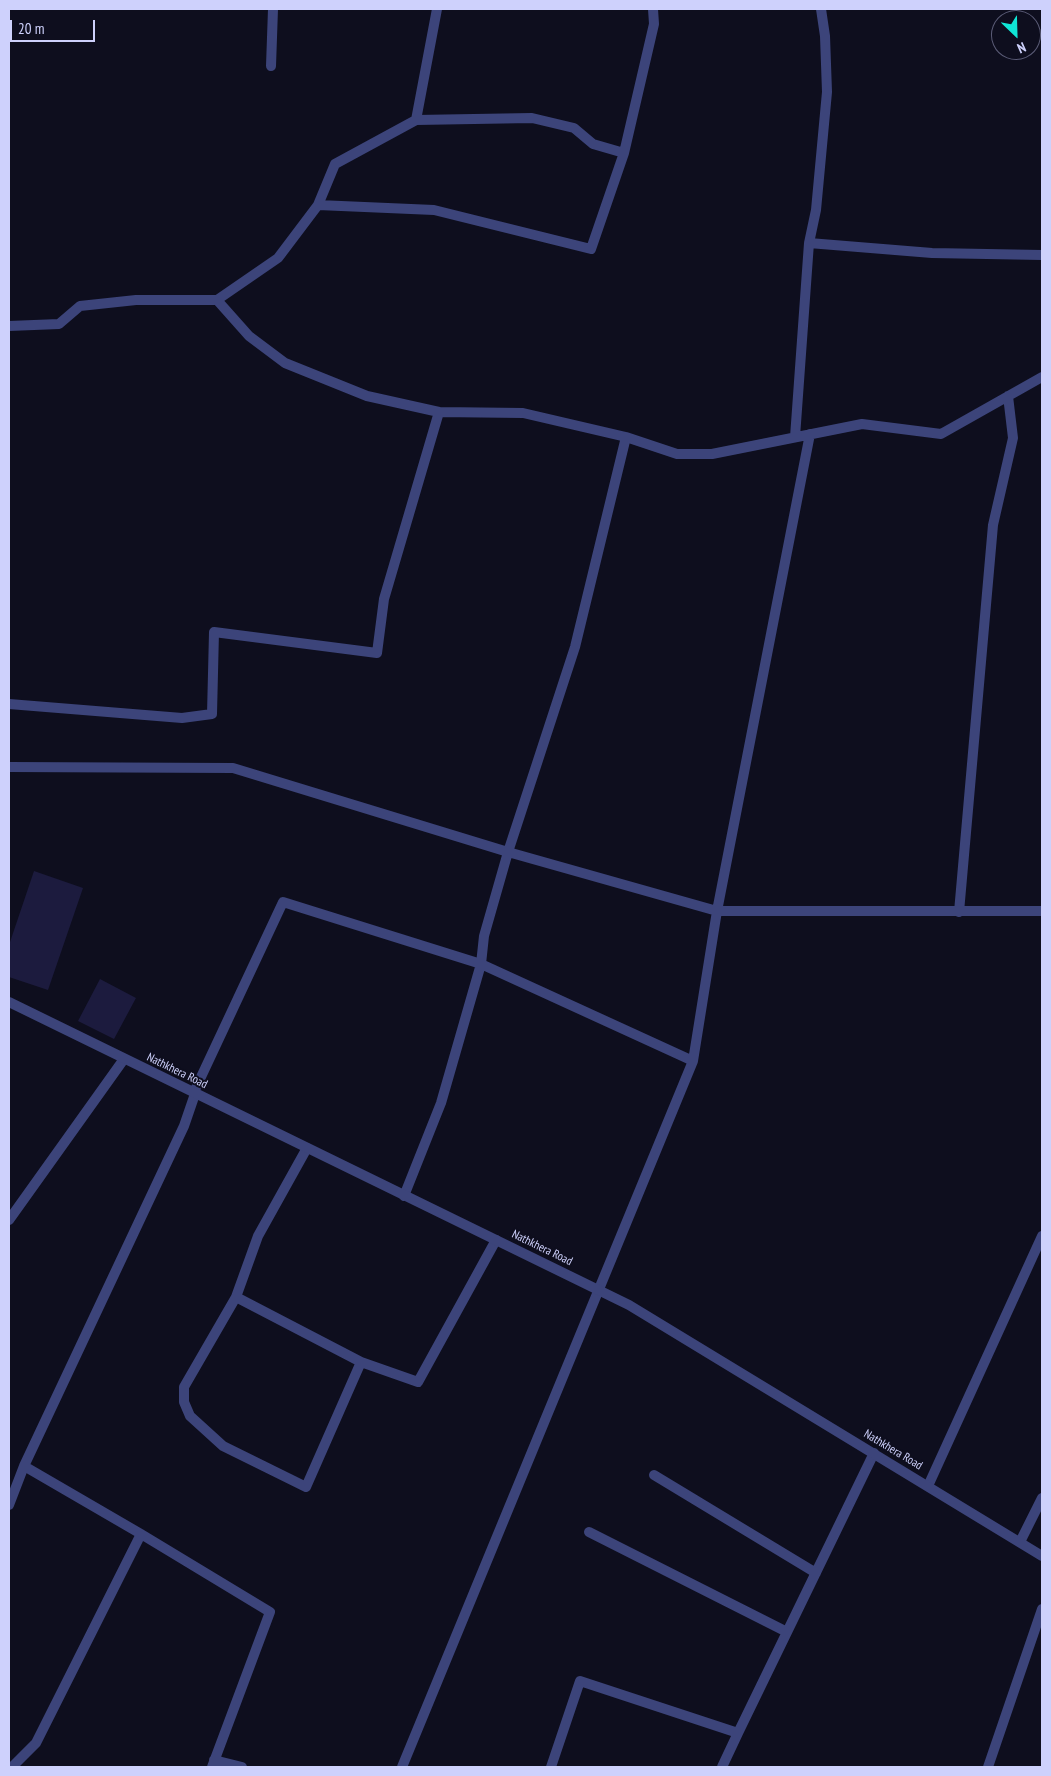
<!DOCTYPE html>
<html>
<head>
<meta charset="utf-8">
<style>
	body { margin:0 }
	#map { position:relative; width:1051px; height:1776px; overflow:hidden; background:#0e0e1e; font-family:"PT Sans Narrow",sans-serif }
	canvas { display:block }
	.frame { position:absolute; inset:0; border:10px solid #ced1fc; pointer-events:none }
	.north { position:absolute; left:991px; top:10px; width:50px; height:50px; box-sizing:border-box; background:#0e0e1e; border:1px solid #5b5c77; border-radius:50%; rotate:156deg; font-size:14px; font-weight:700; line-height:20px; text-align:center; color:#ced1fc }
	.north::after { content:''; display:block; margin:auto; width:18px; height:22px; background:#10e6d6; clip-path:polygon(50% 0,100% 100%,50% 72%,0 100%) }
	.scale { position:absolute; left:10px; top:20px; width:85px; height:22px; box-sizing:border-box; border:2px solid #ced1fc; border-top:0; padding-left:6px; font-size:15px; line-height:18px; white-space:nowrap; color:#ced1fc; -webkit-text-stroke:4px #0e0e1e; paint-order:stroke }
</style>
</head>
<body>
<div id="map">
<canvas width="1051" height="1776"></canvas>
<div class="frame"></div>
<div class="north">N</div>
<div class="scale">20 m</div>
</div>
<script>
const context = document.querySelector('canvas').getContext('2d');
context.lineJoin = 'round';
function fillPath(path, color) { context.fillStyle = color; context.fill(path, 'evenodd'); }
const shape = rows => new Path2D(rows.map(r => 'M' + r).join(''));
function strokePath(path, color, width, dash) { context.strokeStyle = color; context.lineWidth = width; context.lineCap = dash ? 'butt' : 'round'; context.setLineDash(dash || []); context.stroke(path); }
function write(font, color, halo, rows, align = 'center') {
  context.font = font + ' "PT Sans Narrow",sans-serif'; context.lineWidth = 4; context.setLineDash([]); context.textBaseline = 'middle'; context.strokeStyle = halo; context.fillStyle = color; for (const [text, x, y, turn = 0] of rows) {
    context.save(); context.translate(x, y); context.rotate((+turn || 0) * Math.PI / 180); context.textAlign = isNaN(turn) ? turn : align; if (halo) context.strokeText(text, 0, 0); context.fillText(text, 0, 0); context.restore();
  }
}
fillPath(shape([
	[34,871,83,888,48,990,9,977,9,945],
	[100,979,136,998,114,1039,78,1021]
]), '#1c1b3e');
strokePath(shape([
	[271,66,273,9],
	[416,120,437,9],
	[318,205,434,210,591,249,624,153,654,24,653,9],
	[809,243,816,210,827,92,825,36,821,9],
	[217,300,278,258,318,205,335,164,416,120,532,118,574,128,593,144,624,153],
	[9,326,59,324,80,306,136,300,217,300,249,336,285,363,367,396,439,412],
	[795,437,809,243,932,253,1042,255],
	[9,704,182,718,212,714,214,632,377,653,384,599,439,412,523,413,626,437,677,454,712,454,862,424,941,434,1042,377],
	[9,767,233,768,508,852,575,647,626,437],
	[959,912,993,525,1013,438,1008,396],
	[307,1148,258,1236,236,1297,184,1387,184,1402,190,1416,223,1446,306,1487,361,1362,418,1382,496,1240],
	[404,1196,441,1103,481,964,484,936,508,852,717,911,1042,911],
	[9,1220,124,1059],
	[236,1297,361,1362],
	[24,1466,141,1534,270,1612,212,1767],
	[654,1475,816,1573],
	[928,1486,1042,1236],
	[9,1505,24,1466,184,1126,195,1094,194,1092,283,902,481,964,693,1061],
	[589,1532,787,1632],
	[1020,1542,1042,1498],
	[214,1760,242,1767],
	[12,1767,36,1743,141,1534],
	[402,1767,693,1061,717,911,810,434],
	[551,1767,580,1681,738,1733,874,1453],
	[722,1767,738,1733],
	[988,1767,1042,1609]
]), '#3c447a', 10);
strokePath(shape([
	[9,1002,629,1305,1042,1556]
]), '#3c447a', 10);
write('12px', '#ced1fc', '#0e0e1e', [
	["Nathkhera Road",177,1071,26],
	["Nathkhera Road",542,1248,26],
	["Nathkhera Road",893,1450,31]
]);
</script>
</body>
</html>
